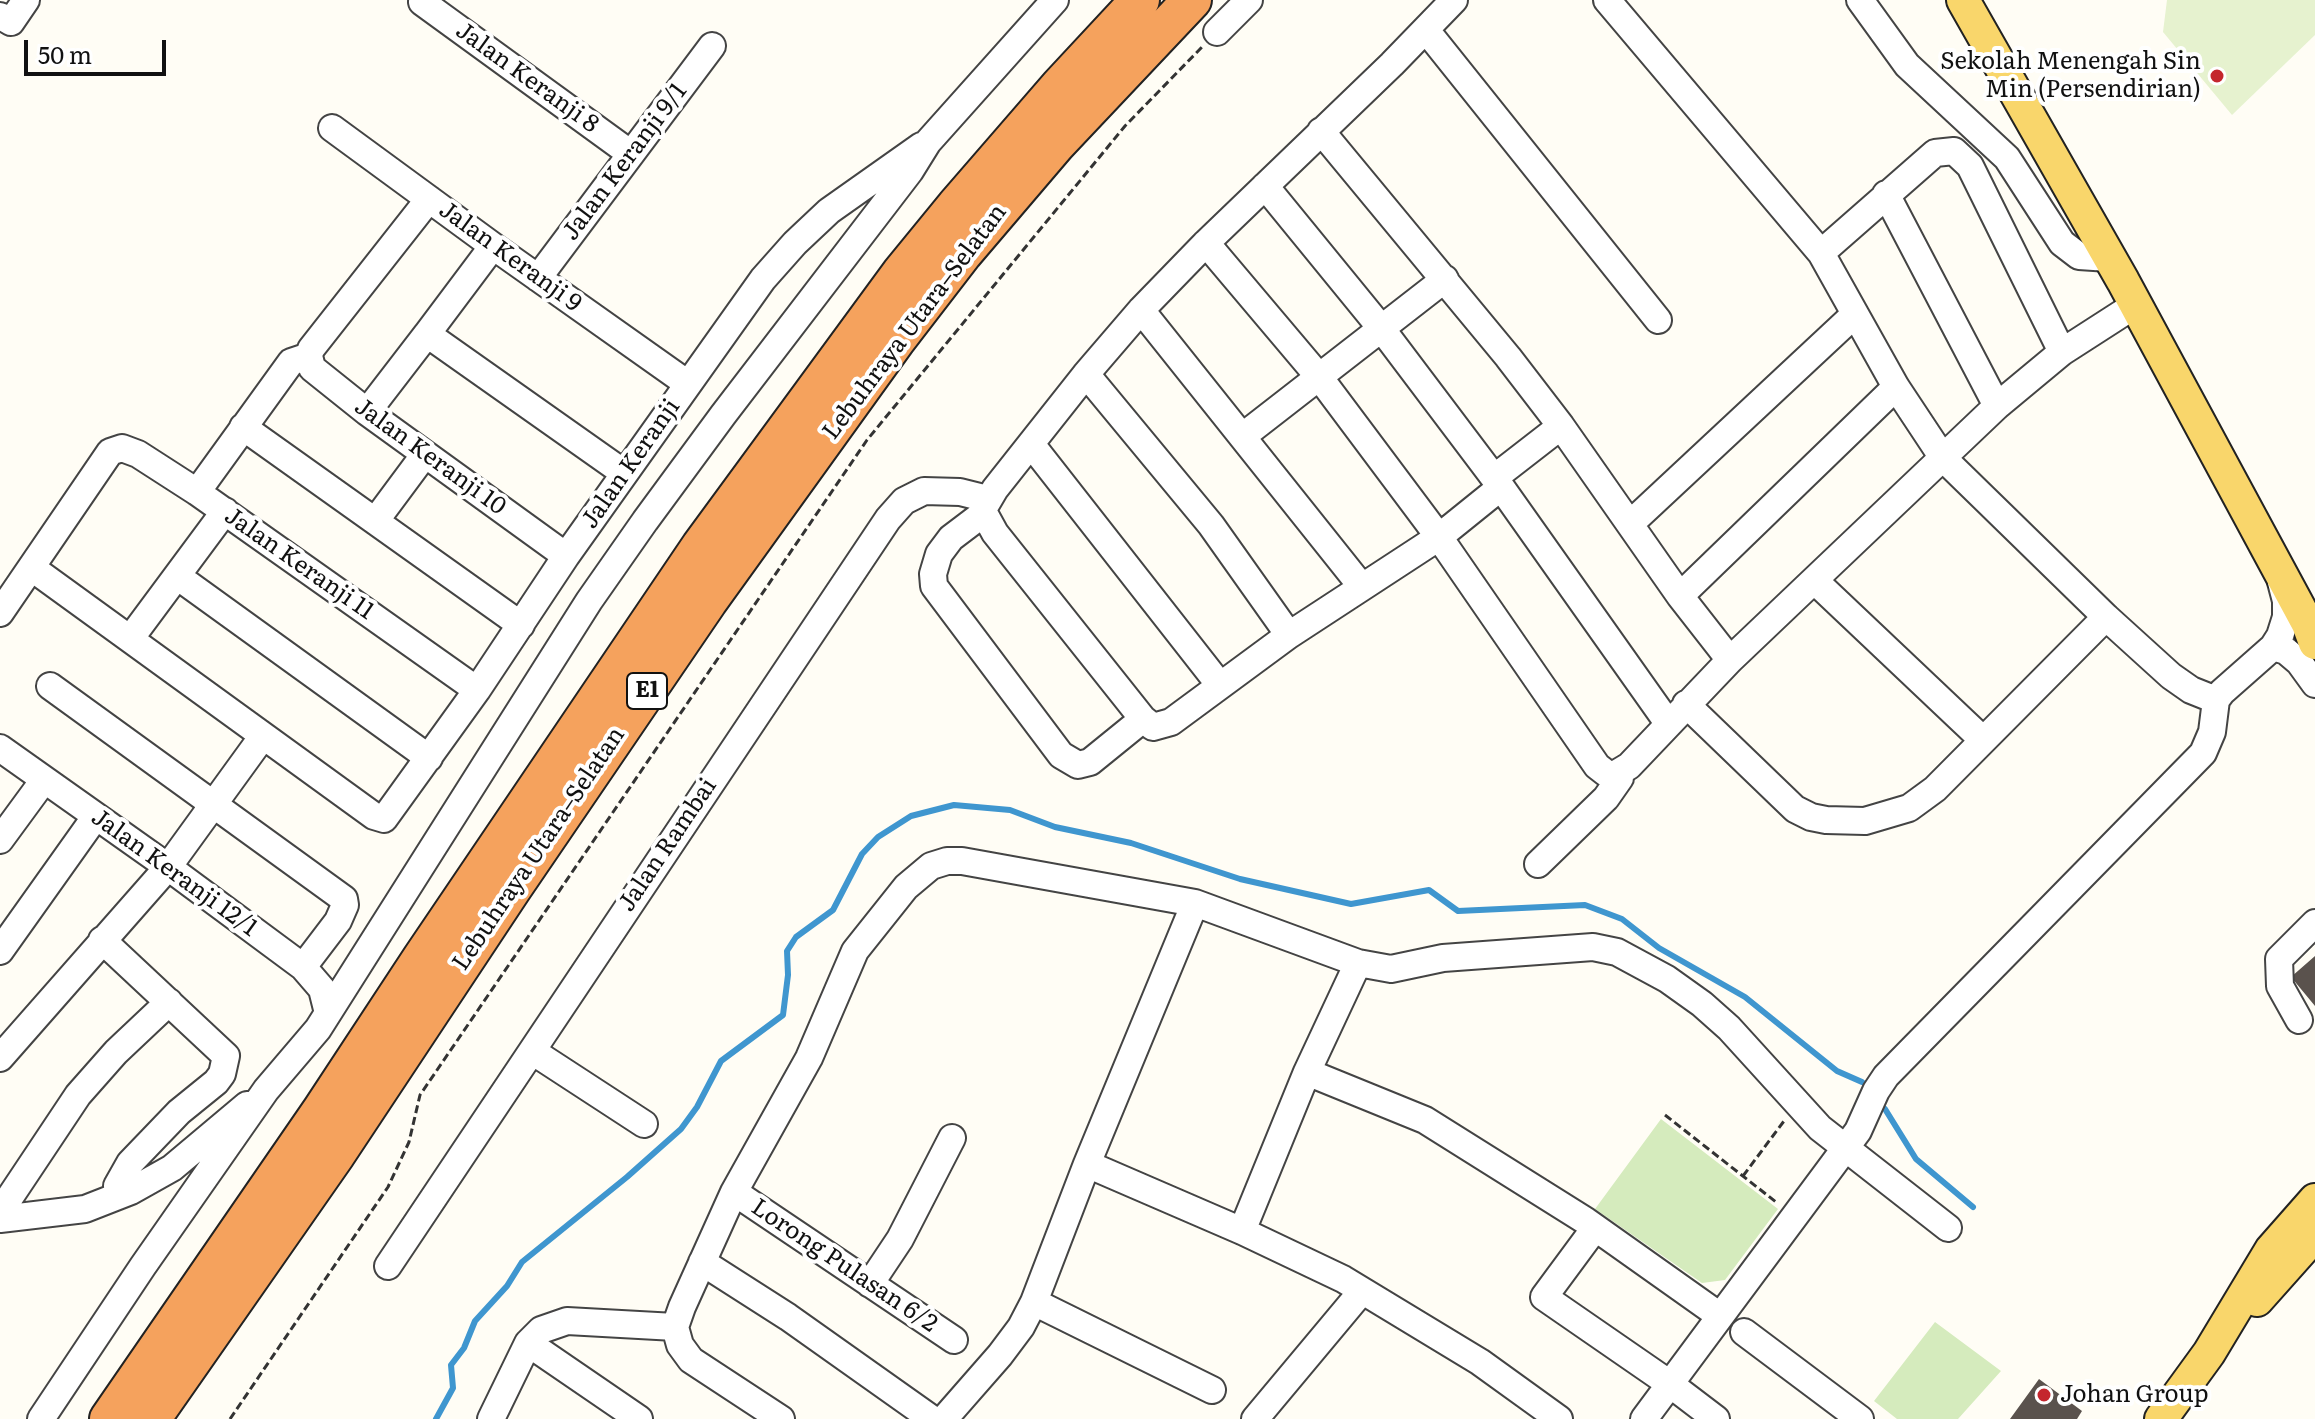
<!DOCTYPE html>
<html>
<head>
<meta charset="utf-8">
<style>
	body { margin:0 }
	#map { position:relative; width:2315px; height:1419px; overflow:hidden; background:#fffdf5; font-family:Literata,serif }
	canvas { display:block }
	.scale { position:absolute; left:24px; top:40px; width:142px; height:36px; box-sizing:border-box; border:4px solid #111; border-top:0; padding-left:10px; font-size:24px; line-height:28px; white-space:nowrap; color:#111; -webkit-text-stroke:6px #fff; paint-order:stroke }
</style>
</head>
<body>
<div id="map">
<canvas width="2315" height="1419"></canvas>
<div class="scale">50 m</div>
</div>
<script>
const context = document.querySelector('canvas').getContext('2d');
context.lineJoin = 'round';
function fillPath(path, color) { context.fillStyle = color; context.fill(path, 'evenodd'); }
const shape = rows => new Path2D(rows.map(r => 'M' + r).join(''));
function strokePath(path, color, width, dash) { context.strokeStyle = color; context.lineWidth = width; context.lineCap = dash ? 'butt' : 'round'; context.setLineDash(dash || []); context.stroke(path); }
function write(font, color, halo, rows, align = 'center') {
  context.font = font + ' Literata,serif'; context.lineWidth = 8; context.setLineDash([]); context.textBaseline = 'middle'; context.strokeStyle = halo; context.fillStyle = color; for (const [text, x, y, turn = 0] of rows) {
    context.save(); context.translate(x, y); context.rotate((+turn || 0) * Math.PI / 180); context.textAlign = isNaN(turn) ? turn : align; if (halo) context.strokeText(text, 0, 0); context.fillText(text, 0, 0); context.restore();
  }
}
fillPath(shape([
	[1661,1119,1778,1209,1725,1280,1702,1283,1595,1209],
	[1935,1322,2001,1371,1958,1419,1897,1419,1874,1401]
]), '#d5ebbd');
fillPath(shape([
	[2167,0,2315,0,2315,35,2232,115,2163,32]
]), '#e6f2cf');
strokePath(shape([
	[1885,1109,1916,1159,1973,1207],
	[436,1419,453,1388,451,1365,464,1348,475,1321,507,1286,522,1262,627,1177,681,1129,697,1107,721,1061,783,1015,788,975,787,951,796,937,833,910,862,854,878,837,911,816,954,805,1010,810,1055,827,1131,843,1240,879,1351,904,1429,890,1458,911,1585,905,1622,919,1659,948,1745,997,1837,1071,1862,1082]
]), '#3f96cf', 6);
fillPath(shape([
	[2315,956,2315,1006,2291,977],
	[2039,1379,2082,1411,2077,1419,2010,1419]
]), '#5a524d');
const minor = shape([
	[1454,0,1392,64,1206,243,1141,310,1086,374,995,489,985,506,984,513,995,533,1143,719,1153,727,1171,722,1289,635,1439,537,1501,487],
	[1607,0,1821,253,1896,387,1943,458,2106,617,2171,676,2191,690,2216,700],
	[1860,0,1907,65,2007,158,2062,243,2079,256,2109,258],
	[422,2,631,154],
	[0,16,11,22,26,0],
	[1426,30,1658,320],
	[1217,32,1249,0],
	[332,128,493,246,688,384],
	[1321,131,1508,357,1561,426,1680,596,1730,660],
	[1265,186,1381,328,1501,487,1668,723],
	[1886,194,1997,406],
	[429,199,311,349,309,356,312,368,367,412,566,556],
	[1206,243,1320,378,1439,537,1597,766,1606,773,1614,775,1629,766,1730,660,1997,406,2062,352,2135,305],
	[1821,253,1935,153,1954,151,1970,166,2062,352],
	[538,278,712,46],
	[1141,310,1362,587],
	[427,334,493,246],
	[1086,374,1211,525,1289,635],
	[367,412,427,334,624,473],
	[243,427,521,625],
	[1243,436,1445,279],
	[1031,444,1219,684],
	[1494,478,1561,426],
	[197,492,291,362,309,356],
	[984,513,951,538,939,554,933,574,934,586,1061,755,1078,765,1090,762,1143,719],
	[376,520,425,454],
	[1630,524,1854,315],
	[32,568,374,816,384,819,477,690,566,556,763,279,795,243,829,211,921,146],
	[177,576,429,758],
	[1815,581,1983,740],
	[1680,596,1896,387],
	[0,613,110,452,122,448,138,454,197,492,477,690],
	[130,639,225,511],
	[2273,647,2286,651,2299,662,2315,684],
	[50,686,344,899,345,905,338,921,303,967],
	[1686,704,1795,809,1811,817,1826,820,1865,821,1909,808,1935,789,2106,617],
	[0,748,168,867,303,967,322,989,328,1013],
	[0,840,44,780],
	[1538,864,1606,798,1620,778,1614,775],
	[102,940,226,1056,222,1074,216,1082,179,1112,130,1163,117,1186,118,1196],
	[0,951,96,816],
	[2299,1020,2280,986,2279,959,2315,923],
	[532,1051,644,1124],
	[0,1058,168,867,263,736],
	[1307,1072,1425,1120,1586,1221,1720,1316],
	[1087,1164,1242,1231,1343,1279,1480,1362,1559,1419],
	[734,1192,954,1340],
	[0,1212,78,1095,116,1052,169,1002],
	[0,1219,85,1209,131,1191,172,1168,247,1105],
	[1595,1228,1544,1297,1670,1384,1716,1419],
	[1242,1231,1307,1072,1358,963],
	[702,1262,788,1317,932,1419],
	[388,1266,888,519,904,501,924,491,960,492,988,499],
	[870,1284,900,1239,952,1138],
	[1034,1302,1212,1390],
	[1744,1332,1860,1419],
	[528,1343,639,1419],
	[41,1419,143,1266,266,1090,318,1029,589,601,645,521,723,415,910,171,928,142,1055,0],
	[491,1419,528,1343,541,1330,567,1321,675,1327],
	[781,1419,691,1360,680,1345,675,1327,682,1307,734,1192,809,1058,855,951,906,887,931,866,947,861,962,861,1195,903,1358,963,1391,969,1443,958,1593,947,1617,952,1667,979,1702,1004,1729,1028,1820,1128,1948,1228],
	[944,1419,1000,1355,1021,1327,1034,1302,1087,1164,1195,903],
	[1255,1419,1362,1291],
	[1644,1419,1858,1131,1876,1091,1886,1076,2203,753,2212,732,2216,700,2222,692,2273,647,2280,636,2286,617,2286,601,2281,582]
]);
const major = shape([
	[1963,0,2123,281,2308,624,2315,643],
	[2257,1300,2315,1235],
	[2161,1419,2209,1353,2271,1250,2315,1200]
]);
const highway = shape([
	[109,1419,322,1110,422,958,701,546,902,272,956,206,1060,86,1140,0],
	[151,1419,336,1154,511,890,708,601,896,340,963,253,1056,144,1192,0]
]);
strokePath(minor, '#444', 30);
strokePath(major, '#222', 36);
strokePath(highway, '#222', 42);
strokePath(shape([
	[1665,1115,1776,1202],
	[1743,1176,1784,1121],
	[230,1419,388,1187,409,1142,420,1095,867,440,1125,126,1202,47]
]), '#333', 3, [8, 4]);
strokePath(minor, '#fff', 26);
strokePath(major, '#f9d66b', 32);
strokePath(highway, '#f5a25d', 38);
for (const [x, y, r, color] of [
	[2217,76,8,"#c4262e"],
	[2044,1395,8,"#c4262e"]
]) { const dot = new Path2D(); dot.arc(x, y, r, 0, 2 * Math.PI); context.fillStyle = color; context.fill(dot); strokePath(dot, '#fff', 3); }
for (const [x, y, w] of [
	[647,691,40]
]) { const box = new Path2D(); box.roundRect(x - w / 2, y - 18, w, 36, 6); context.fillStyle = '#fff'; context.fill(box); strokePath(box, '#111', 2); }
write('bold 22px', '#111', null, [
	["E1",647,691]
]);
write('24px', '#111', '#fff', [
	["Sekolah Menengah Sin",2201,62],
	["Min (Persendirian)",2201,90],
	["Johan Group",2060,1395,"left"]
], 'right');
write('24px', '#111', '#fff', [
	["Jalan Keranji 8",527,78,36],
	["Jalan Keranji 9/1",625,162,-53],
	["Jalan Keranji 9",510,257,36],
	["Lebuhraya Utara–Selatan",915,322,-53],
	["Jalan Keranji 10",430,457,36],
	["Jalan Keranji",631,464,-55],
	["Jalan Keranji 11",299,564,35],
	["Jalan Rambai",668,845,-56],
	["Lebuhraya Utara–Selatan",539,849,-56],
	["Jalan Keranji 12/1",174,873,36],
	["Lorong Pulasan 6/2",844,1266,34]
]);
</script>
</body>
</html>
